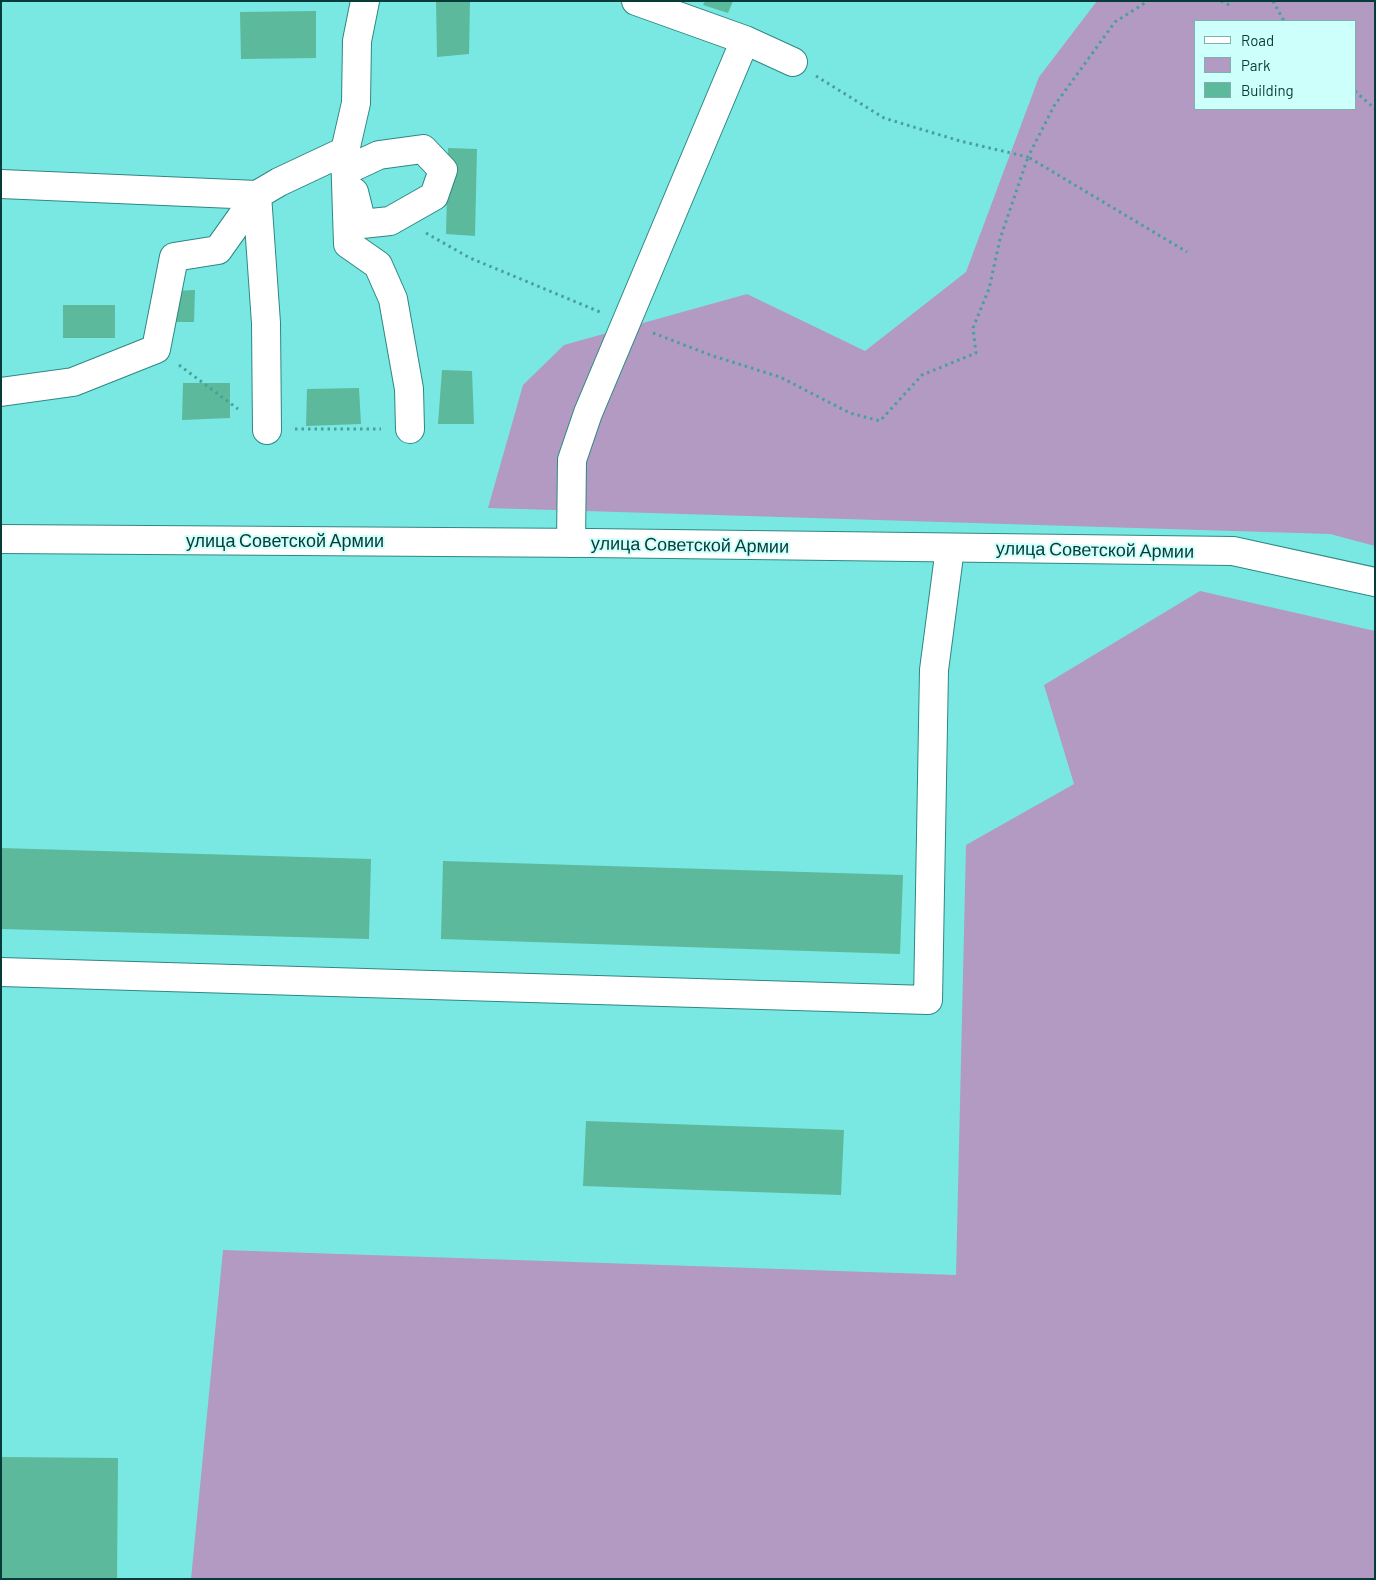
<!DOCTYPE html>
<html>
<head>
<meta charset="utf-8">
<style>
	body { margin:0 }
	#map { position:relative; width:1376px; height:1580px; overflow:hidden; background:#79e8e2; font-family:Barlow,sans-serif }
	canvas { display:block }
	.frame { position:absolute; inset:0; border:2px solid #073b39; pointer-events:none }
	.legend { position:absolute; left:1194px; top:20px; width:162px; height:90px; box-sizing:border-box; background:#cdfffb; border:1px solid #7eb1ad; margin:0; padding:6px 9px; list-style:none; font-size:15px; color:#073b39 }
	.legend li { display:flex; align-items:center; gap:10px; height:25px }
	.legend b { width:25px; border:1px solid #7eb1ad }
</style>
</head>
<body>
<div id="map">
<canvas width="1376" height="1580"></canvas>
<div class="frame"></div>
<ul class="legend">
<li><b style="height:6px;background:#fff"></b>Road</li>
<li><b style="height:14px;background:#b29ac3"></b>Park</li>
<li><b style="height:14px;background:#5cb99c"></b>Building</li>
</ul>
</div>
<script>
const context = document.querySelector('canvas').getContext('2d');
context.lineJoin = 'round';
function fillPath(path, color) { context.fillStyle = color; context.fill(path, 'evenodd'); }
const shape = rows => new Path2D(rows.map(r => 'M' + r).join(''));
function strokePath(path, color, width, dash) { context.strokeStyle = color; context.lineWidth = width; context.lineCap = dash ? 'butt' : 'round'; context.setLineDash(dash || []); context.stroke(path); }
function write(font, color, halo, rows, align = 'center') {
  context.font = font + ' Barlow,sans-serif'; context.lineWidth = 4; context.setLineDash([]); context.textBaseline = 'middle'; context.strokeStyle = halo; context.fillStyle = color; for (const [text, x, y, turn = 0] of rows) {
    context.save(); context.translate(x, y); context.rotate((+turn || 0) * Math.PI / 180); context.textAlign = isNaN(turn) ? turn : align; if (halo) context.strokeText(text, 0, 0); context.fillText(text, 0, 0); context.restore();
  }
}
fillPath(shape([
	[1097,1,1375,1,1375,546,1330,534,488,508,523,385,564,345,747,294,865,351,966,272,1039,77],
	[1195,21,1355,21,1355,109,1195,109],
	[1200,591,1375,631,1375,1579,191,1579,223,1250,956,1275,966,845,1074,784,1044,685]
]), '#b29ac3');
fillPath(shape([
	[436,1,470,1,469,54,437,57],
	[705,1,733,1,728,13,703,5],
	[316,11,316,58,241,59,240,12],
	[448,148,477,149,475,236,446,234],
	[195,290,194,322,171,322,172,291],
	[63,305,115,305,115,338,63,338],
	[442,370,472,371,474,424,438,424],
	[183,383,230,383,230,418,182,420],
	[359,388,361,424,306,426,307,389],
	[1,848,371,859,369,939,1,929],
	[443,861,903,875,900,954,441,939],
	[586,1121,844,1130,841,1195,583,1186],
	[1,1457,118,1458,117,1579,1,1579]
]), '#5cb99c');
const minor = shape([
	[636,1,745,40,793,62],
	[345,151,348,244,378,265,393,299,409,389,410,429],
	[349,169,379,155,423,149,443,170,434,196,390,221,362,224,354,192],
	[1,184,257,195,279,182,345,151,356,103,357,41,365,1],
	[257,195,266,323,267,430],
	[1,392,73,382,156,349,174,257,218,250,257,195],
	[571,543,572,460,588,413,745,40],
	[1,972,928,1000,934,670,950,548]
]);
const major = shape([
	[1,539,590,543,1233,551,1375,582]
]);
strokePath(minor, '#2f8783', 30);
strokePath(major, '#2f8783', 30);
strokePath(shape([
	[1221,1,1231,6],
	[1273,1,1284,21],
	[816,76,884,118,960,141,1028,157,1054,106,1115,22,1148,1],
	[1355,91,1375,109],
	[426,233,470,258,600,312],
	[653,333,713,356,780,377,850,413,880,421,922,375,976,353,973,328,989,289,1000,239,1028,157,1187,252],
	[179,365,238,409],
	[295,429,381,429]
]), '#499f9a', 3, [2.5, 4]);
strokePath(minor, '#fff', 28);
strokePath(major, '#fff', 28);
write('18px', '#073b39', '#cdfffb', [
	["улица Советской Армии",285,541],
	["улица Советской Армии",690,545,1],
	["улица Советской Армии",1095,550,1]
]);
</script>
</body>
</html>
